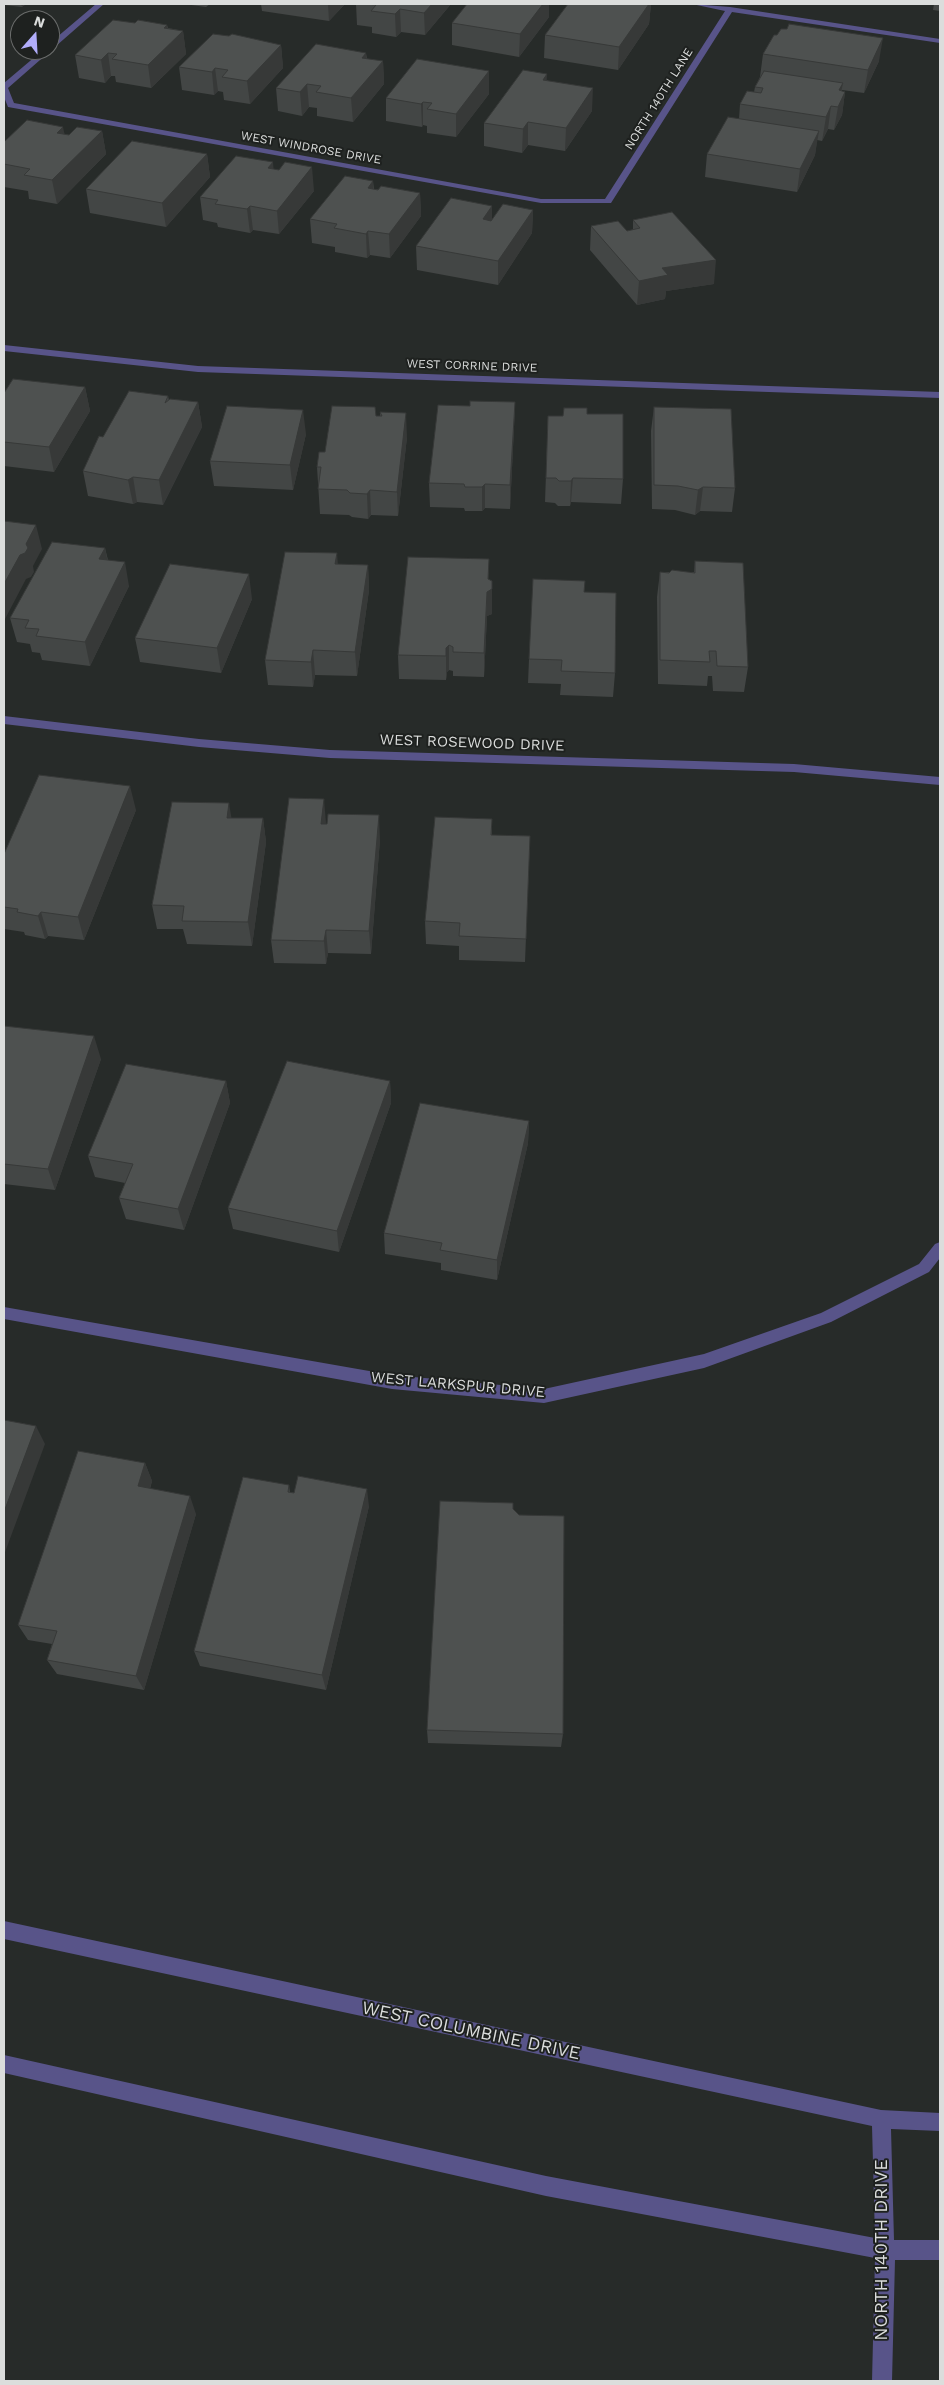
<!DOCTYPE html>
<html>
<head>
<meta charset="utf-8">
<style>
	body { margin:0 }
	#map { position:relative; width:944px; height:2385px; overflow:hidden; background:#272b29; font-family:"Work Sans",sans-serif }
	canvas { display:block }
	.frame { position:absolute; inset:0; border:5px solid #dbdddc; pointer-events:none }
	.north { position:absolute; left:10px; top:10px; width:50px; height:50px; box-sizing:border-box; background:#1e211f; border:1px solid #6a6c6b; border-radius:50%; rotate:19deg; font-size:14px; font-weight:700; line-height:20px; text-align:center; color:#dbdddc }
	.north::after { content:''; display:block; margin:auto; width:18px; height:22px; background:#b1adfa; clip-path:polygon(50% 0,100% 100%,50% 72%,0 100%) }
</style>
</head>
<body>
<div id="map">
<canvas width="944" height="2385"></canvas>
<div class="frame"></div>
<div class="north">N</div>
</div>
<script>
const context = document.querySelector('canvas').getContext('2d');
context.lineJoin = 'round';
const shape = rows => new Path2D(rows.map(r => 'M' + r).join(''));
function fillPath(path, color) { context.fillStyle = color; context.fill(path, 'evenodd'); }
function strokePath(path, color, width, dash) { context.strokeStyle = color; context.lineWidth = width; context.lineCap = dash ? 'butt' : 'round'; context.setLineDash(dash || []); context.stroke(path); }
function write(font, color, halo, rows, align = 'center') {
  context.font = font + ' "Work Sans",sans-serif'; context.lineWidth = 4; context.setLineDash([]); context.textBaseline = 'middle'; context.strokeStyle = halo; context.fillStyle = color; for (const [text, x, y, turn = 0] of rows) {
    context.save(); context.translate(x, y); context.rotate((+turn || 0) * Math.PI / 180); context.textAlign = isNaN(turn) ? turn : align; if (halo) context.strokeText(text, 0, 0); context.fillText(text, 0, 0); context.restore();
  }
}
fillPath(shape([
	[96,4,104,4,8,88,14,103,541,199,605,199,725,11,692,4,730,7,940,39,940,43,732,12,611,203,541,203,8,107,4,97,4,83,43,50,50,50,50,43,96,4],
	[4,345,198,366,940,392,940,398,198,372,4,351,4,345],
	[4,716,199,739,330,750,794,764,940,777,940,785,794,772,330,758,199,747,4,724,4,716],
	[940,1242,940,1258,929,1272,831,1322,704,1368,544,1403,392,1389,4,1319,4,1307,392,1375,544,1389,704,1354,821,1313,919,1264,935,1244,940,1242],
	[4,1921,881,2110,940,2113,940,2131,891,2129,894,2240,940,2240,940,2260,895,2260,892,2381,872,2381,875,2258,546,2196,4,2073,4,2055,546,2176,875,2238,872,2126,4,1939,4,1921]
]), '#585489');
fillPath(shape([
	[4,4,26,4,22,7,4,5],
	[184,4,210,4,206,7],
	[261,4,345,4,329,21,262,11],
	[356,4,451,4,425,35,401,32,396,37,372,33,372,27,357,25],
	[568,4,651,4,649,24,618,70,544,58,545,35],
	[934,4,940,4,940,11,933,10],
	[549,17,519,57,452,45,452,23],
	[135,23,167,25,168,28,183,31,186,54,151,88,116,82,115,76,111,76,105,83,79,78,75,55],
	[281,45,283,68,250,104,224,100,223,92,218,91,214,95,182,90,179,67],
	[366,53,367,59,383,61,384,84,353,122,317,116,317,108,309,107,302,116,278,111,276,88],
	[763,54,879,61,864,93,842,90,842,91,845,92,842,115,834,130,828,129,822,141,817,140,815,155,797,192,705,177,707,154,739,119,740,104,754,92,755,87,760,77],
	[489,71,489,94,456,137,427,133,427,126,423,125,422,127,386,121,386,98],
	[547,80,592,111,565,151,528,145,522,153,484,146,484,123],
	[102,131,106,154,57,204,29,199,28,191,4,187,4,142,65,134,69,135],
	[207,154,210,177,166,227,90,213,86,189],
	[273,162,273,169,314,191,279,234,253,230,250,233,218,227,217,223,203,220,200,197],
	[373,181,374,189,420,193,421,216,390,258,370,255,367,258,335,252,335,247,312,243,310,219],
	[492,206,492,220,533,210,532,233,498,285,417,270,416,246],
	[633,220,714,284,666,291,665,299,637,305,590,250,591,226,627,231,633,230],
	[85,387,90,411,54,472,4,466,4,393],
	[168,396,169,400,198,402,202,427,163,505,137,502,133,504,88,496,83,471,103,437],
	[515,402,514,427,510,509,485,508,482,511,465,511,464,508,430,507,429,483,470,406],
	[654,407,735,488,732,512,700,511,695,515,675,510,652,509,651,431],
	[380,412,407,437,398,516,371,515,368,519,352,517,349,515,320,514,317,467,325,452,376,416,380,416],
	[587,414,623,479,621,504,571,502,570,506,558,506,555,503,545,502,548,416,563,416],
	[306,434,293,490,214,486,210,461],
	[105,548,108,560,129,586,90,666,42,660,40,653,32,652,30,644,17,642,10,618],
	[695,561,748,667,744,692,713,691,712,676,708,676,707,686,658,684,657,597,660,572,694,572],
	[338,564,368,565,369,590,357,676,315,675,313,687,268,685,265,660],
	[489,579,492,614,487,616,484,677,453,676,453,671,449,670,447,672,446,680,399,679,398,655],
	[584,592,615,673,613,697,560,695,561,684,528,683,529,659],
	[252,599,221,673,140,662,135,638],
	[136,810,84,940,48,936,45,939,25,935,24,932,4,929,4,854],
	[231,818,263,818,266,842,252,946,187,944,183,929,157,929,152,905],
	[492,819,492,835,530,836,525,962,459,960,459,946,426,944,425,921],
	[326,824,380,839,371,954,328,953,326,964,274,963,271,940],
	[4,1026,101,1059,55,1190,4,1184],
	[226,1081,230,1103,184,1230,126,1219,119,1198,125,1183,95,1177,88,1156],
	[390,1081,391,1103,339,1252,233,1229,228,1208],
	[529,1121,528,1143,497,1280,441,1270,441,1263,385,1254,384,1233],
	[145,1463,152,1481,150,1489,196,1514,144,1690,57,1674,47,1660,52,1644,28,1640,18,1625],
	[289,1485,290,1492,369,1506,326,1690,200,1666,194,1651],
	[513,1509,563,1734,561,1747,428,1743,427,1730]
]), '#434645');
fillPath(shape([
	[21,4,26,4,22,7],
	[328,4,345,4,329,21],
	[432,4,451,4,425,35,424,13],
	[543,4,549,4,549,17,519,57,520,34],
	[649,4,651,4,649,24,618,70,619,47],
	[400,9,401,32,396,37,395,14],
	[167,25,170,44,183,31,186,54,151,88,148,65,164,28],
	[883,38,879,61,864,93,868,70],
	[281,45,283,68,250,104,247,81],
	[108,53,111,76,105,83,101,60],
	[366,53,367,76,362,58],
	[383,61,384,84,353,122,351,98],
	[215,68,218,91,214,95,212,72],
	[489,71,489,94,456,137,456,114],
	[547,74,546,97,543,80],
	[843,83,839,103,845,92,842,115,834,130,838,107,839,90],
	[307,84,309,107,302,116,300,92],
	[593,88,592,111,565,151,566,128],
	[423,102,423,125,422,127,421,104],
	[831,106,828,129,822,141,826,117],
	[528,122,528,145,522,153,523,129],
	[63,127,68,150,57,133],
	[102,131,106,154,57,204,52,180],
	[819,131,815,155,797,192,800,169],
	[207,154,210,177,166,227,162,203],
	[273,162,275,186,268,168],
	[312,167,314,191,279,234,277,211],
	[373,181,374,205,368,188],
	[420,193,421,216,390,258,389,234],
	[250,206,253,230,250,233,247,209],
	[492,206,492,229,483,219],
	[533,210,532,233,498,285,498,261],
	[368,231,370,255,367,258,366,234],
	[716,260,714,284,666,291,665,299,637,305,639,281,662,268],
	[85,387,90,411,54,472,49,447],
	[198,402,202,427,163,505,159,480],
	[515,402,514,427,510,509,510,485],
	[303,410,306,434,293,490,290,465],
	[406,413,407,437,398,516,397,492],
	[133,477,137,502,133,504,128,480],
	[573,478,571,502,570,506,571,481],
	[485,484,485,508,482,511,482,487],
	[703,487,700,511,695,515,698,490],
	[370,490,371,515,368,519,367,494],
	[36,525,42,549,33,566,34,572,31,577,26,579,4,621,4,584],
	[105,548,110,573,99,559],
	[337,553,339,578,335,564],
	[489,559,488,591,492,589,492,614,487,616,484,677,484,653],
	[125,562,129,586,90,666,85,642],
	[368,565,369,590,357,676,355,652],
	[249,574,252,599,221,673,217,648],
	[449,645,449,670,447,672,446,680,446,648],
	[313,650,315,675,313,687,311,662],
	[130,786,136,810,84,940,78,917],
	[324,799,326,823,324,848,321,824],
	[229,803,233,827,227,818],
	[379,815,380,839,371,954,369,931],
	[263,818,266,842,252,946,248,922],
	[41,912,48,936,45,939,38,916],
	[326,930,328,953,326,964,324,941],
	[94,1036,101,1059,55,1190,48,1169],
	[226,1081,230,1103,184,1230,178,1209],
	[390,1081,391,1103,339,1252,337,1231],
	[529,1121,528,1143,497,1280,497,1260],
	[36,1426,45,1444,4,1555,4,1512],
	[145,1463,152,1481,145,1504,138,1486],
	[367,1489,369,1506,326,1690,322,1675],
	[190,1496,196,1514,144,1690,136,1676]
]), '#373938');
const building = shape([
	[367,4,432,4,424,13,400,9,395,14,371,11,376,5,367,4],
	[467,4,543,4,520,34,452,23,467,4],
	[568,4,649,4,619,47,545,35,568,4],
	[113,20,135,23,138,20,167,25,164,28,183,31,148,65,112,59,117,54,108,53,101,60,75,55,113,20],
	[789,24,883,38,868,70,763,54,774,35,777,35,781,29,787,29,789,24],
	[213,34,229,36,232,34,281,45,247,81,222,77,228,70,215,68,212,72,179,67,213,34],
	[316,44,366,53,362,58,383,61,351,98,316,92,321,86,307,84,300,92,276,88,316,44],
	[417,59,489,71,456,114,427,109,432,103,423,102,421,104,386,98,417,59],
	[523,70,547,74,543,80,593,88,566,128,528,122,523,129,484,123,523,70],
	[764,71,843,83,839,90,845,92,838,107,831,106,826,117,740,104,747,91,761,93,763,88,755,87,764,71],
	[728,117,819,131,800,169,707,154,728,117],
	[27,120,63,127,57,133,69,135,77,127,102,131,52,180,24,175,30,169,4,164,4,142,27,120],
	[132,141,207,154,162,203,86,189,132,141],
	[236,156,273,162,268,168,279,170,285,162,312,167,277,211,250,206,247,209,215,204,218,200,200,197,236,156],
	[345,176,373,181,368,188,378,190,381,186,420,193,389,234,368,231,366,234,334,228,337,224,310,219,345,176],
	[451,198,492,206,483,219,491,221,503,204,533,210,498,261,416,246,451,198],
	[672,212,716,260,662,268,668,275,639,281,591,226,618,221,627,231,640,228,633,220,672,212],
	[13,379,85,387,49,447,4,442,4,393,13,379],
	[129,391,168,396,165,403,170,399,198,402,159,480,133,477,128,480,83,471,99,436,103,437,129,391],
	[470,401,515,402,510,485,485,484,482,487,465,487,464,484,429,483,438,405,470,406,470,401],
	[227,406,303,410,290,465,210,461,227,406],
	[332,406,375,407,376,416,382,416,380,412,406,413,397,492,370,490,367,494,350,493,347,490,318,489,321,467,317,467,319,452,325,452,332,406],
	[654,407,731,409,735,488,703,487,698,490,678,486,654,485,654,407],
	[564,408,587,408,587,414,623,414,623,479,573,478,571,481,559,481,556,478,546,478,548,416,563,416,564,408],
	[4,521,36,525,26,544,28,548,25,553,20,555,4,584,4,521],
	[52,542,105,548,99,559,125,562,85,642,36,636,39,629,25,628,29,620,10,618,52,542],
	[285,552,337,553,335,564,368,565,355,652,313,650,311,662,265,660,285,552],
	[408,557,489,559,488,579,492,581,492,589,487,592,484,653,453,652,453,647,449,645,446,648,446,656,398,655,408,557],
	[695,561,743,563,748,667,717,666,716,651,709,651,710,662,660,660,660,572,669,573,672,570,695,573,695,561],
	[170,564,249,574,217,648,135,638,170,564],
	[533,579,585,581,584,592,616,593,615,673,561,671,562,660,529,659,533,579],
	[39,775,130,786,78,917,41,912,38,916,17,912,18,909,4,907,4,854,39,775],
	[289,798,324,799,321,824,327,824,328,814,379,815,369,931,326,930,324,941,271,940,289,798],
	[172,802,229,803,227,818,263,818,248,922,182,921,184,906,152,905,172,802],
	[435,817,492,819,491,835,530,836,526,939,459,936,460,923,425,921,435,817],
	[4,1026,94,1036,48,1169,4,1164,4,1026],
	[287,1061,390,1081,337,1231,228,1208,287,1061],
	[126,1064,226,1081,178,1209,119,1198,133,1164,88,1156,126,1064],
	[420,1103,529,1121,497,1260,440,1250,442,1243,384,1233,420,1103],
	[4,1420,36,1426,4,1512,4,1420],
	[78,1451,145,1463,138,1486,190,1496,136,1676,47,1660,57,1631,18,1625,78,1451],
	[298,1476,367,1489,322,1675,194,1651,243,1477,289,1485,288,1492,294,1493,298,1476],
	[440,1501,513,1503,513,1509,519,1515,564,1516,563,1734,427,1730,440,1501]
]);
fillPath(building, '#4e5150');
strokePath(building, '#373938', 1);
write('12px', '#dbdddc', '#1e211f', [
	["NORTH 140TH LANE",659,99,-58],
	["WEST WINDROSE DRIVE",311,148,10],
	["WEST CORRINE DRIVE",472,366,2]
]);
write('15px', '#dbdddc', '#1e211f', [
	["WEST ROSEWOOD DRIVE",472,743,2],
	["WEST LARKSPUR DRIVE",458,1385,5]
]);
write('18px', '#dbdddc', '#1e211f', [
	["WEST COLUMBINE DRIVE",471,2031,12],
	["NORTH 140TH DRIVE",882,2250,-90]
]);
</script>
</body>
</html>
